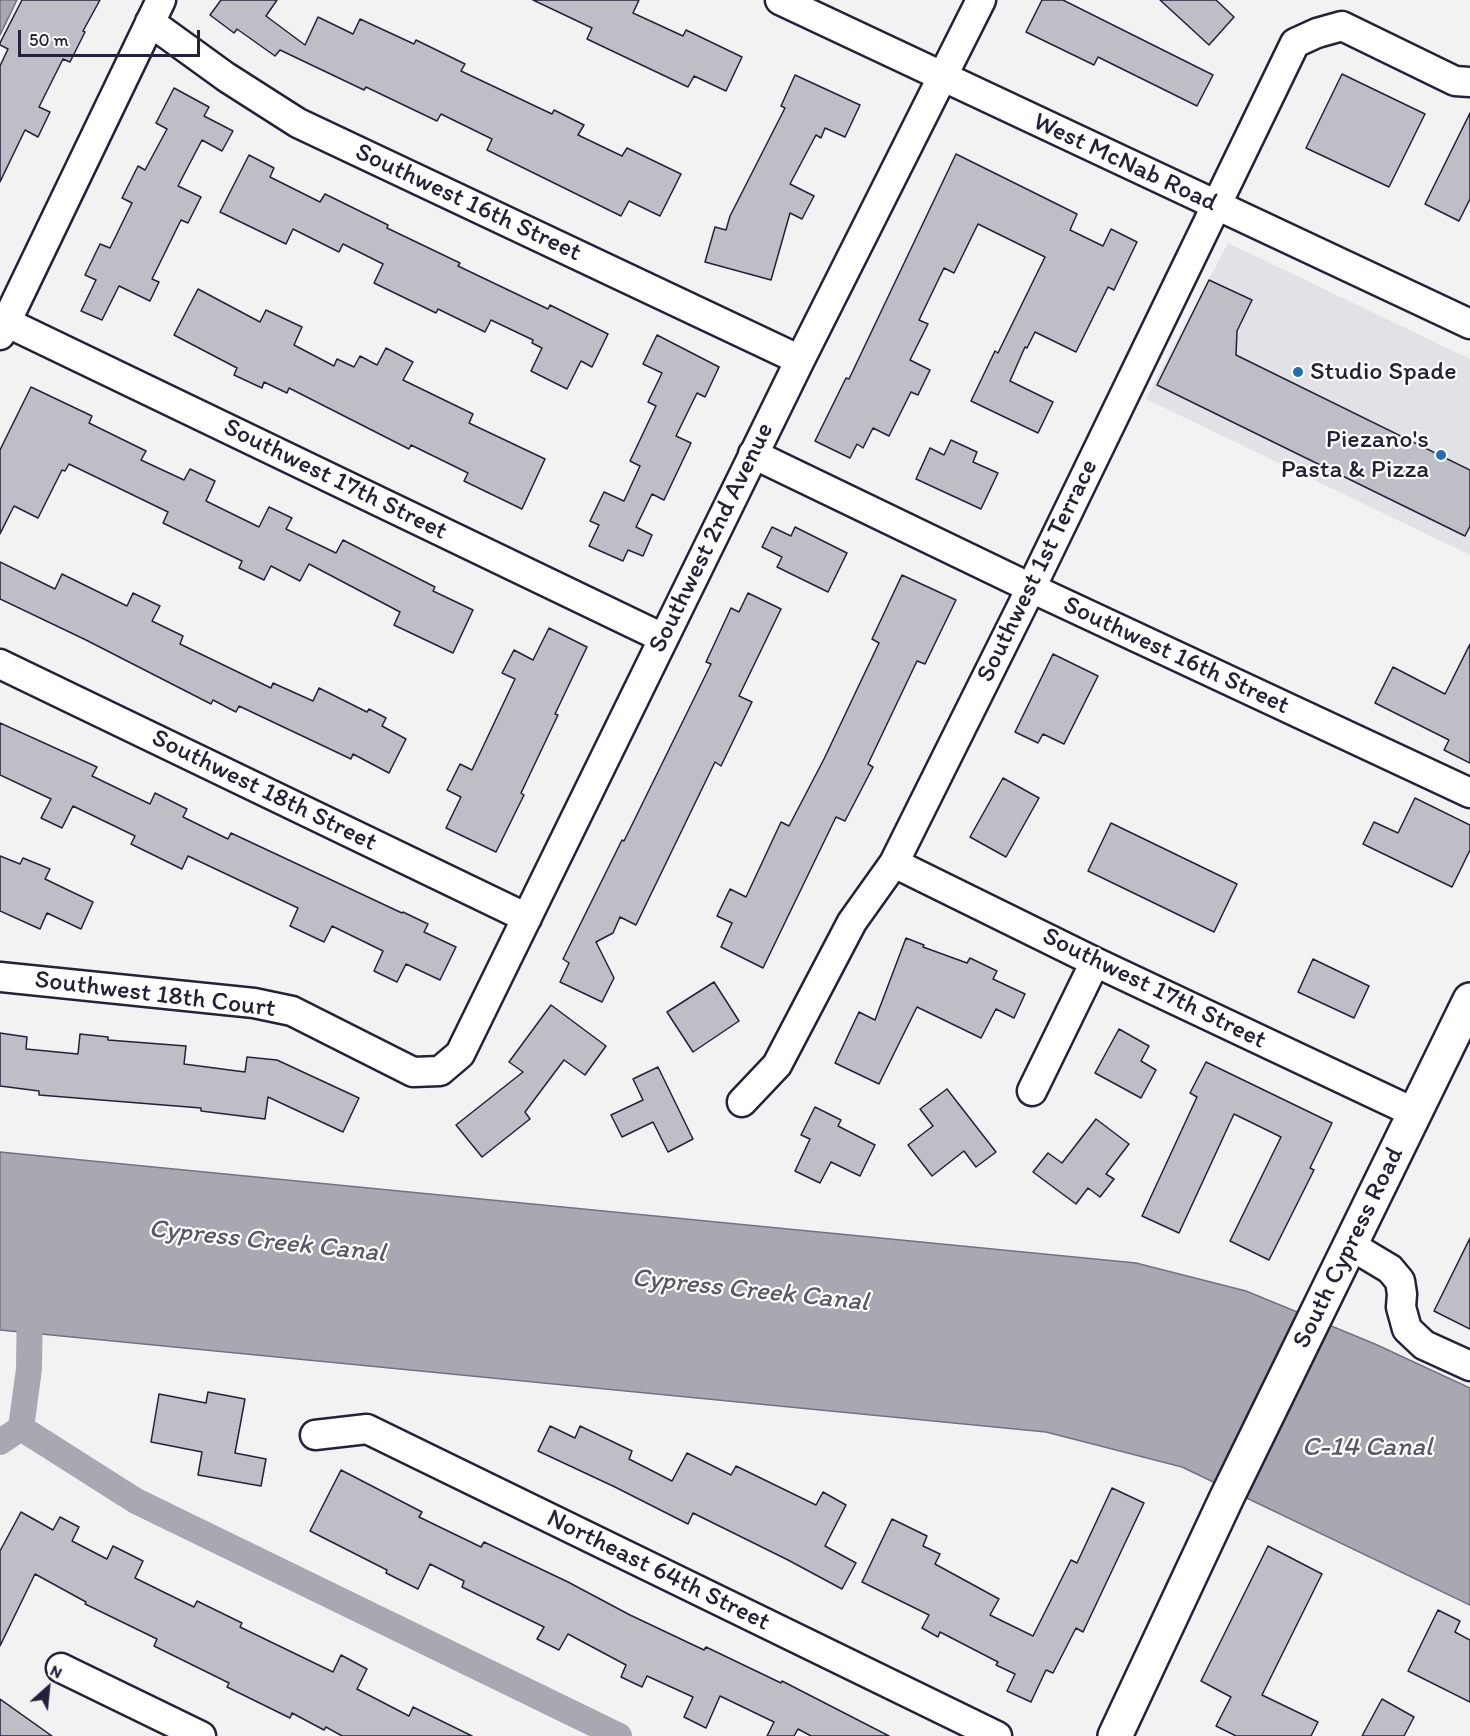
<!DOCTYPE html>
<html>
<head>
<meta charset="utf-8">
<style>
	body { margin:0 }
	#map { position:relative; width:1470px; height:1736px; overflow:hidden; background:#f2f2f3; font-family:Itim,sans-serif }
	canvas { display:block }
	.north { position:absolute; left:18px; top:1658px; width:60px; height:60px; -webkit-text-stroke:4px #fff; paint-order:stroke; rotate:27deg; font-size:16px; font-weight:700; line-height:24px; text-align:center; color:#22223b }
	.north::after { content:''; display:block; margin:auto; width:21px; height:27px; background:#22223b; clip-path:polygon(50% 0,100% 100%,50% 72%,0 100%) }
	.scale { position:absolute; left:18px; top:30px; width:182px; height:27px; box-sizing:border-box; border:3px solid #22223b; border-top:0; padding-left:8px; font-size:18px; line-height:21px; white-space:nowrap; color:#22223b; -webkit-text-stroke:4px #fff; paint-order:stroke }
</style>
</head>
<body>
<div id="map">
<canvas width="1470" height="1736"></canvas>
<div class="north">N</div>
<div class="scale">50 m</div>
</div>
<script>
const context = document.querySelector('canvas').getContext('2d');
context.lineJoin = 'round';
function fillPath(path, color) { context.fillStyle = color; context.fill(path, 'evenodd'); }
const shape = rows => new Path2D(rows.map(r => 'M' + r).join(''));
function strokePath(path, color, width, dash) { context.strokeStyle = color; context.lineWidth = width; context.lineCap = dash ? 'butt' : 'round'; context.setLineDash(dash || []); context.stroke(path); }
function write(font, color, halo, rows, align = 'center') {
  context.font = font + ' Itim,sans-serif'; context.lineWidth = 4.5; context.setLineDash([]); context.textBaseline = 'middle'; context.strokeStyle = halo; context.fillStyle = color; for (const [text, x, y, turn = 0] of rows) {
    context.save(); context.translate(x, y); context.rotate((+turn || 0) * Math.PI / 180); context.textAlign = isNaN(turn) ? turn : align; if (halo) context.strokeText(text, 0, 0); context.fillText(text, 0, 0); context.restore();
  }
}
fillPath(shape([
	[1228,243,1470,359,1470,555,1146,399]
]), '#e2e2e6');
const water = shape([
	[0,0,17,0,0,35,0,0],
	[0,1152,1136,1263,1246,1291,1375,1344,1470,1388,1470,1605,1182,1467,1046,1432,0,1330,0,1152]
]);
fillPath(water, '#a8a8b2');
strokePath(water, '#727282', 1.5);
strokePath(shape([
	[21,1428,136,1501,619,1736],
	[0,1442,21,1428,29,1369,30,1298]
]), '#a8a8b2', 26);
const building = shape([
	[22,0,100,0,83,31,85,32,70,62,63,59,39,107,50,112,38,137,25,130,0,182,0,66,8,49,0,45,0,43,22,0],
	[221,0,277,0,266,16,305,45,318,17,353,34,360,19,414,44,416,40,465,64,461,71,552,114,554,110,584,125,578,135,622,156,627,148,681,174,660,216,629,201,621,216,487,150,492,139,441,114,437,121,366,87,364,90,280,50,275,56,237,29,234,33,210,15,221,0],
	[533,0,639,0,633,13,683,36,686,30,742,57,726,91,694,76,688,87,587,39,592,28,533,0],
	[1042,0,1063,0,1213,75,1197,106,1098,57,1094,65,1026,32,1042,0],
	[1160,0,1216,0,1234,17,1209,45,1160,0],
	[1342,74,1425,114,1389,187,1306,148,1342,74],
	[795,75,860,105,845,137,825,128,821,138,816,135,790,184,814,196,802,219,790,213,771,280,705,262,715,227,726,230,730,216,785,108,781,106,795,75],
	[174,88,209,107,204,116,233,131,222,151,202,140,178,186,201,197,188,223,181,220,152,279,159,282,150,301,119,286,102,320,81,311,96,280,85,275,100,244,110,248,132,203,122,198,138,166,145,170,167,129,156,123,174,88],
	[1470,113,1470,199,1459,221,1425,204,1470,113],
	[956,154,1077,214,1070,230,1103,246,1111,229,1137,242,1114,290,1108,287,1076,352,1035,332,1027,348,1025,347,1010,381,1053,402,1038,433,971,401,995,351,998,353,1045,257,978,224,954,273,944,268,919,320,928,324,910,360,930,370,918,395,911,392,889,436,873,428,863,448,857,444,850,458,815,441,846,378,849,379,956,154],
	[249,155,274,168,270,177,320,202,325,194,388,225,387,228,460,263,458,266,548,309,550,305,608,334,592,367,581,361,567,389,531,371,542,348,532,343,533,340,491,320,485,332,438,309,436,313,374,283,383,264,343,244,339,252,293,229,286,244,220,212,249,155],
	[1209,280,1252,300,1237,331,1236,355,1470,470,1470,526,1465,536,1157,385,1209,280],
	[198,289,260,322,266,310,302,327,294,345,334,366,337,359,354,367,360,356,377,365,386,348,413,362,403,380,473,414,469,423,545,459,522,509,464,481,468,473,411,445,409,449,289,388,287,393,264,382,262,388,234,375,237,368,174,335,198,289],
	[657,335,719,367,705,397,697,393,676,436,691,443,664,500,652,494,636,527,652,535,643,556,628,550,623,561,589,546,599,525,590,521,604,492,624,501,640,466,630,461,656,406,648,402,662,373,643,364,657,335],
	[31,387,92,416,89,423,146,451,141,460,184,480,190,469,215,481,206,501,259,527,269,507,292,518,286,529,336,553,343,540,435,587,433,591,473,610,453,653,394,625,400,612,309,564,300,581,271,566,264,580,239,568,242,561,163,523,168,512,69,464,65,471,62,470,38,518,14,506,0,534,0,450,31,387],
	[951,440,977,452,973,462,998,473,981,509,916,479,930,448,944,455,951,440],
	[772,527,791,536,795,527,847,553,828,592,777,567,782,557,762,547,772,527],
	[0,562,55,589,62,574,127,606,133,593,160,606,152,621,183,636,180,644,271,688,273,683,313,701,319,688,367,712,369,709,386,718,382,726,406,739,389,773,353,754,351,759,239,706,236,712,213,700,211,704,86,640,0,599,0,562],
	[902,575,956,600,925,664,917,661,868,764,873,767,845,821,836,817,763,968,721,947,732,923,717,916,730,889,746,897,781,822,789,826,824,759,879,643,872,639,902,575],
	[748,593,781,609,739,696,752,702,721,766,715,762,636,925,620,917,613,933,596,942,614,978,602,1002,560,982,569,963,563,959,622,840,624,841,711,664,706,662,731,608,739,612,748,593],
	[549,628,587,647,555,714,558,715,521,793,524,795,496,852,446,828,461,797,447,790,460,764,472,770,515,679,502,673,514,650,533,660,549,628],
	[1470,644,1470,763,1444,750,1449,740,1375,703,1393,667,1445,694,1470,644],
	[1053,654,1098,676,1064,744,1043,734,1038,743,1015,732,1053,654],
	[0,723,97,767,92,776,150,804,155,793,187,809,183,817,228,839,231,833,402,913,403,912,428,924,424,932,456,947,440,980,406,964,397,982,374,971,383,951,332,926,324,942,290,926,298,908,188,856,182,869,131,844,135,836,73,806,62,828,41,818,51,799,0,775,0,723],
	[1003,778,1039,798,1006,857,970,837,1003,778],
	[1415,798,1470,825,1470,850,1452,887,1363,844,1374,822,1398,833,1415,798],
	[1111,823,1237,884,1214,932,1088,871,1111,823],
	[0,856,20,864,23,858,50,869,45,879,93,902,81,929,47,913,40,929,0,911,0,856],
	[906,938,924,945,923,947,967,963,970,958,997,971,993,979,1025,994,1014,1018,996,1009,981,1038,917,1007,879,1084,835,1063,859,1012,875,1020,906,938],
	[1313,959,1369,986,1354,1018,1298,992,1313,959],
	[714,982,739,1021,693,1052,667,1012,714,982],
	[551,1005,606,1046,585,1075,564,1060,525,1112,530,1119,482,1157,456,1125,523,1072,509,1062,551,1005],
	[1119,1029,1149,1046,1141,1061,1156,1070,1141,1098,1095,1073,1119,1029],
	[0,1033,27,1037,26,1049,78,1054,80,1034,108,1037,108,1040,186,1046,184,1064,245,1072,247,1057,277,1060,359,1098,343,1132,268,1097,265,1119,201,1111,201,1108,39,1095,39,1091,0,1086,0,1033],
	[1206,1062,1332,1123,1310,1168,1314,1170,1269,1260,1230,1241,1281,1137,1234,1114,1179,1233,1142,1216,1197,1097,1190,1093,1206,1062],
	[658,1067,693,1139,668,1152,653,1122,622,1137,611,1115,643,1100,633,1079,658,1067],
	[947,1089,996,1152,976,1167,964,1151,932,1176,908,1145,933,1126,920,1109,947,1089],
	[815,1107,841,1120,838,1126,875,1145,860,1176,831,1162,820,1183,795,1171,810,1139,801,1135,815,1107],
	[1096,1119,1129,1144,1106,1174,1114,1179,1100,1197,1088,1188,1076,1204,1033,1172,1048,1153,1062,1163,1096,1119],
	[1470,1238,1470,1329,1434,1311,1470,1238],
	[208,1392,245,1399,235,1453,266,1459,261,1486,198,1475,202,1452,151,1442,159,1394,206,1403,208,1392],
	[550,1426,575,1438,580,1426,632,1451,629,1459,672,1481,687,1453,731,1475,736,1466,816,1505,823,1492,846,1505,825,1546,856,1563,842,1589,788,1560,693,1513,688,1524,615,1487,538,1451,550,1426],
	[341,1470,422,1512,419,1517,481,1547,484,1542,568,1582,630,1615,704,1650,706,1647,781,1683,782,1681,889,1736,811,1736,798,1729,794,1736,767,1736,774,1722,720,1696,706,1728,684,1717,693,1697,647,1676,642,1687,621,1677,626,1665,568,1634,559,1650,537,1639,544,1627,462,1587,464,1581,430,1564,418,1589,386,1573,387,1570,310,1531,341,1470],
	[1112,1488,1144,1503,1083,1632,1076,1628,1053,1673,1046,1670,1031,1702,1007,1691,1015,1674,996,1665,998,1662,940,1632,938,1637,922,1628,929,1615,862,1582,892,1519,927,1536,923,1546,940,1554,935,1564,999,1599,990,1615,1033,1636,1071,1560,1077,1563,1112,1488],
	[21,1512,53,1530,60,1517,79,1527,72,1541,107,1559,113,1546,143,1561,135,1578,194,1607,197,1601,242,1623,240,1627,333,1672,341,1655,367,1669,357,1689,409,1716,413,1707,472,1736,342,1736,326,1727,324,1730,292,1713,290,1718,227,1687,229,1683,154,1646,157,1639,85,1604,86,1602,35,1574,0,1646,0,1551,21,1512],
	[1268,1546,1322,1574,1262,1695,1318,1722,1311,1736,1236,1736,1216,1726,1231,1697,1201,1681,1268,1546],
	[1438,1610,1460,1621,1455,1632,1470,1640,1470,1702,1408,1671,1438,1610],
	[0,1699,52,1736,0,1736,0,1699],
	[1382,1699,1414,1717,1404,1736,1362,1736,1382,1699]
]);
fillPath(building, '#bebec6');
strokePath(building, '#22223b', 1.5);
const minor = shape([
	[780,0,1470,324],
	[150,22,226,77,298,123,800,360],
	[6,322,663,638],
	[0,335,161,0],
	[753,454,1031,588,1470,793],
	[0,664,527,918],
	[894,863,1095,962,1415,1113],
	[0,977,254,1003,292,1011,413,1072,440,1071,460,1054,800,360,981,0],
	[1032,1091,1095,962],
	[742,1102,777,1065,852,922,894,863,1031,588,1295,43,1317,33,1342,26,1455,81,1470,82],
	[1350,1245,1390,1269,1400,1281,1402,1294,1401,1307,1407,1329,1424,1345,1470,1366],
	[315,1435,367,1429,997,1736],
	[61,1668,201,1736]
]);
const tertiary = shape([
	[1115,1736,1227,1497,1470,1000]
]);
strokePath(minor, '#22223b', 33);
strokePath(tertiary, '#22223b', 38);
strokePath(minor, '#fff', 28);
strokePath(tertiary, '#fff', 33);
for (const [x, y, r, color] of [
	[1298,372,6,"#1f6fb2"],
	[1441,455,6,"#1f6fb2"]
]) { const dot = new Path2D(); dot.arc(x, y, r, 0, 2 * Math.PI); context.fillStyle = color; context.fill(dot); strokePath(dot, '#fff', 2); }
write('26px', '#22223b', '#fff', [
	["West McNab Road",1125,163,25],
	["Southwest 16th Street",468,203,25],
	["Southwest 17th Street",335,480,26],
	["Southwest 2nd Avenue",712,538,-64],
	["Southwest 1st Terrace",1038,571,-64],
	["Southwest 16th Street",1176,656,25],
	["Southwest 18th Street",264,791,26],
	["Southwest 17th Street",1154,989,26],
	["Southwest 18th Court",155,995,7],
	["South Cypress Road",1349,1248,-64],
	["Northeast 64th Street",658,1571,26]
]);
write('26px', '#22223b', '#fff', [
	["Studio Spade",1310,372],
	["Piezano's",1429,440,"right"],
	["Pasta & Pizza",1429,470,"right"]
], 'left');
write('italic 27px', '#58586b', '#fff', [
	["Cypress Creek Canal",267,1242,6],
	["Cypress Creek Canal",750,1291,6],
	["C-14 Canal",1367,1448]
]);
</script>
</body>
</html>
